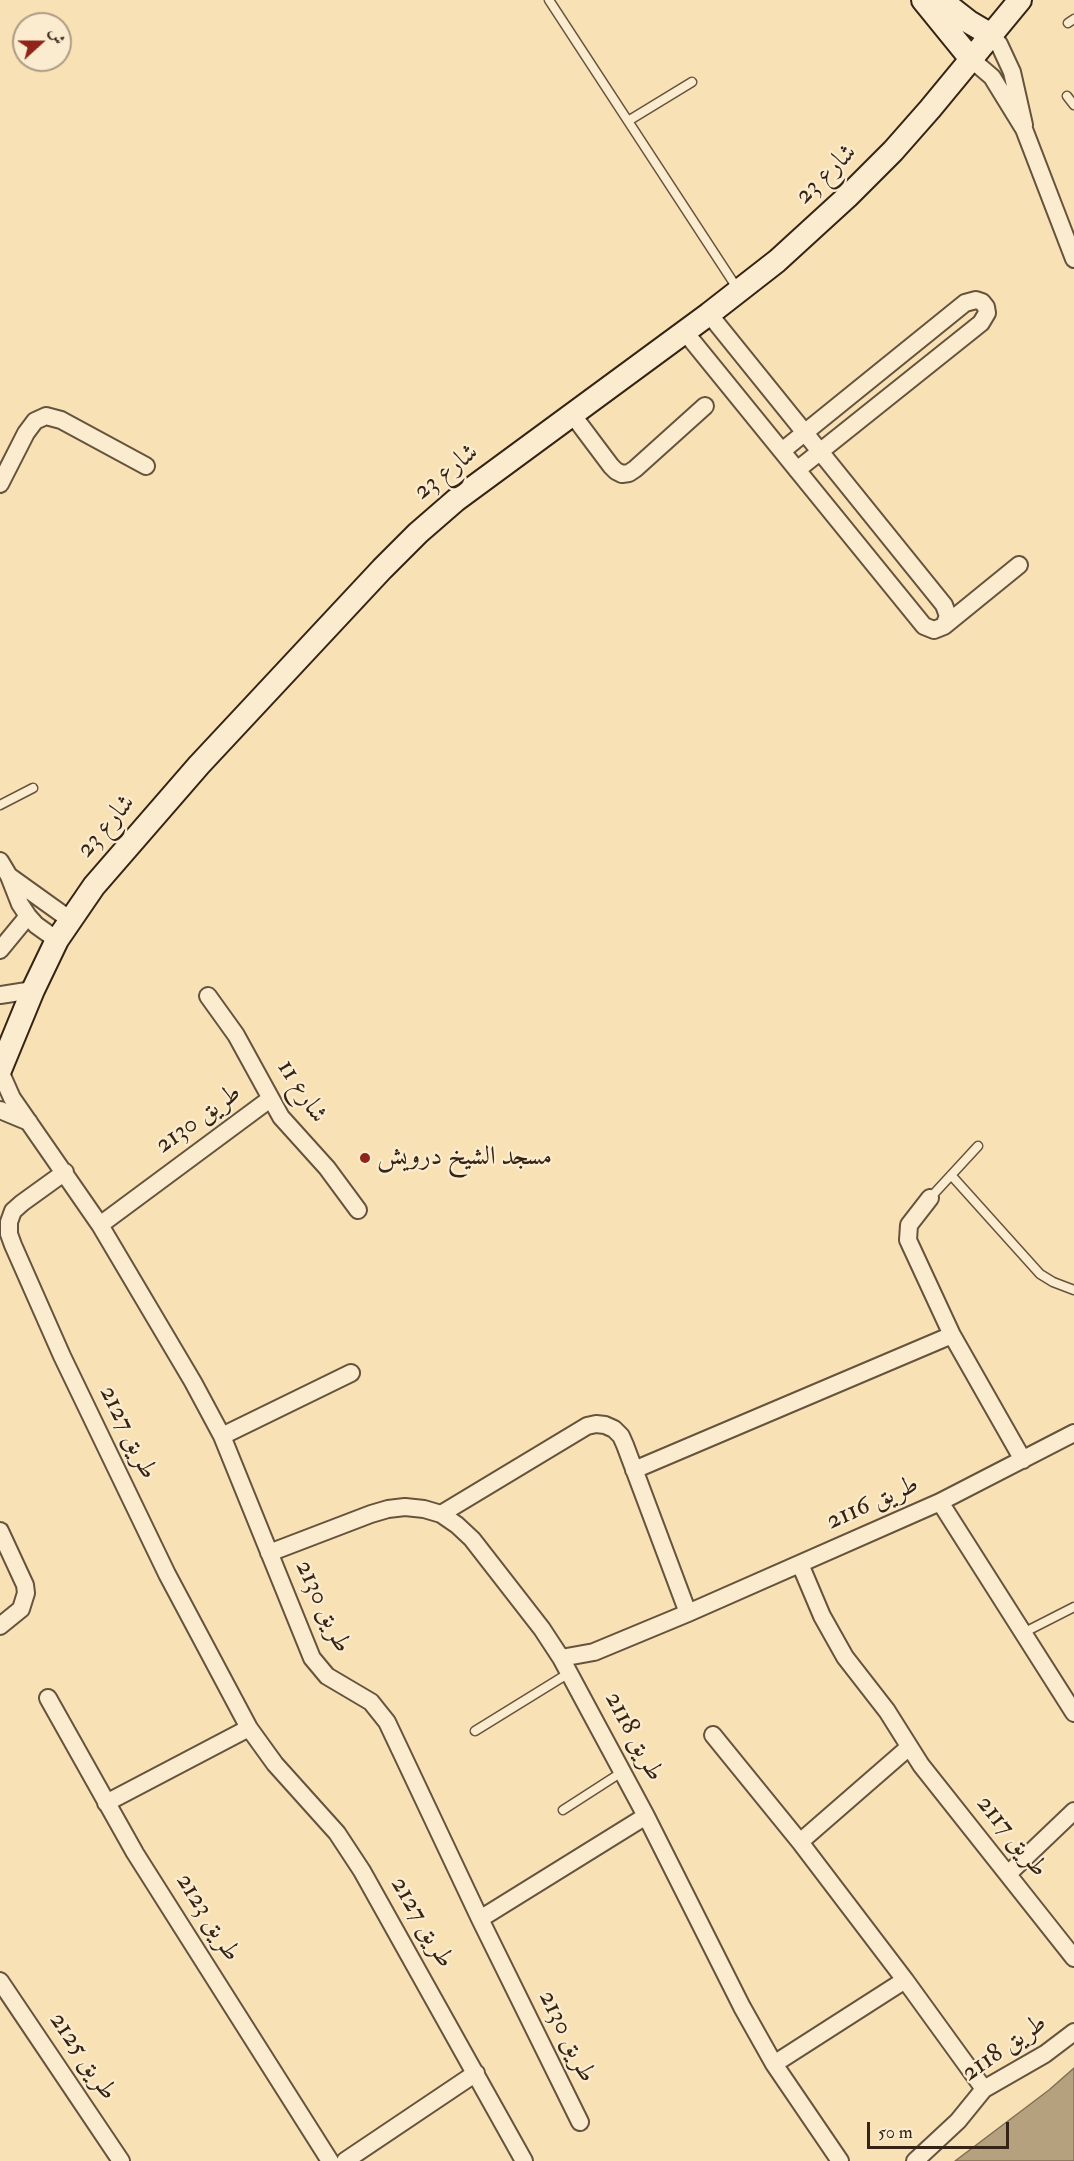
<!DOCTYPE html>
<html>
<head>
<meta charset="utf-8">
<style>
	body { margin:0 }
	#map { position:relative; width:1074px; height:2161px; overflow:hidden; background:#f9e1b6; font-family:"IM FELL Double Pica",Amiri,serif }
	canvas { display:block }
	.north { position:absolute; left:12px; top:12px; width:60px; height:60px; box-sizing:border-box; background:#fbecd0; border:2px solid #ac9c85; border-radius:50%; rotate:69deg; font-size:16px; font-weight:700; line-height:24px; text-align:center; color:#352415 }
	.north::after { content:''; display:block; margin:auto; width:21px; height:27px; background:#8f2418; clip-path:polygon(50% 0,100% 100%,50% 72%,0 100%) }
	.scale { position:absolute; left:867px; top:2122px; width:142px; height:27px; box-sizing:border-box; border:3px solid #352415; border-top:0; padding-left:8px; font-size:18px; line-height:21px; white-space:nowrap; color:#352415; -webkit-text-stroke:4px #fbecd0; paint-order:stroke }
</style>
</head>
<body>
<div id="map">
<canvas width="1074" height="2161"></canvas>
<div class="north">ش</div>
<div class="scale">50 m</div>
</div>
<script>
const context = document.querySelector('canvas').getContext('2d');
context.lineJoin = 'round';
function fillPath(path, color) { context.fillStyle = color; context.fill(path, 'evenodd'); }
const shape = rows => new Path2D(rows.map(r => 'M' + r).join(''));
function strokePath(path, color, width, dash) { context.strokeStyle = color; context.lineWidth = width; context.lineCap = dash ? 'butt' : 'round'; context.setLineDash(dash || []); context.stroke(path); }
function write(font, color, halo, rows, align = 'center') {
  context.font = font + ' "IM FELL Double Pica",Amiri,serif'; context.lineWidth = 4.5; context.setLineDash([]); context.textBaseline = 'middle'; context.strokeStyle = halo; context.fillStyle = color; for (const [text, x, y, turn = 0] of rows) {
    context.save(); context.translate(x, y); context.rotate((+turn || 0) * Math.PI / 180); context.textAlign = isNaN(turn) ? turn : align; if (halo) context.strokeText(text, 0, 0); context.fillText(text, 0, 0); context.restore();
  }
}
const water = shape([
	[1074,2068,1074,2161,955,2161,1049,2090,1074,2068]
]);
fillPath(water, '#b6a17f');
strokePath(water, '#826f55', 1.5);
const lane = shape([
	[549,0,739,291],
	[1068,23,1074,19],
	[1067,96,1074,105],
	[628,121,692,82],
	[0,805,33,788],
	[951,1175,1040,1274,1053,1282,1074,1290],
	[930,1198,978,1146],
	[1023,1633,1074,1607],
	[475,1731,569,1673],
	[563,1810,622,1772]
]);
const street = shape([
	[991,35,999,44,1012,72,1024,125],
	[971,59,992,77,1024,129,1074,259],
	[685,332,924,626,934,630,944,626,948,616,944,605,709,314],
	[572,414,611,466,616,471,622,474,629,473,635,469,705,406],
	[782,451,965,303,976,300,982,302,986,307,987,313,981,323,797,470],
	[0,484,26,433,35,421,46,416,61,420,146,466],
	[944,626,1019,565],
	[0,861,9,876,20,904,28,916,36,925,57,940],
	[9,876,69,919],
	[0,950,28,916],
	[0,995,33,990],
	[208,996,236,1035,281,1117,327,1168,358,1210],
	[0,1071,12,1098,100,1225,193,1382,222,1436,312,1658,327,1676,371,1702,387,1722,480,1919,580,2122],
	[0,1110,29,1122],
	[65,1172,22,1203,13,1211,9,1222,9,1234,13,1245,62,1356,167,1574,249,1728,275,1764,337,1833,362,1871,524,2161],
	[930,1198,909,1225,908,1240,952,1335,1023,1460],
	[100,1225,270,1099],
	[222,1436,351,1373],
	[634,1470,952,1335],
	[940,1502,1074,1713],
	[441,1514,587,1426,596,1424,605,1425,614,1429,621,1436,625,1445,688,1613],
	[0,1531,25,1585,26,1593,21,1609,0,1626],
	[269,1553,371,1514,388,1509,405,1507,424,1509,441,1514,457,1525,472,1539,542,1629,561,1658,646,1816,742,2007,774,2064,840,2161],
	[800,1564,822,1616,845,1657,887,1711,921,1765,1074,1958],
	[561,1658,594,1652,688,1613,940,1502,1074,1433],
	[48,1698,135,1853,330,2161],
	[713,1735,800,1842,905,1980,984,2089],
	[106,1803,249,1728],
	[800,1842,908,1748],
	[1008,1874,1074,1811],
	[480,1919,646,1816],
	[0,1981,121,2161],
	[774,2064,905,1980],
	[345,2161,476,2073],
	[915,2161,958,2121,984,2089,1045,2054,1074,2032]
]);
const secondary = shape([
	[923,0,971,59],
	[941,0,969,22,991,35],
	[0,1070,33,990,57,940,94,886,199,765,382,569,418,533,456,500,709,314,777,261,847,197,893,151,930,109,1020,0]
]);
strokePath(lane, '#66533d', 11);
strokePath(street, '#66533d', 20);
strokePath(secondary, '#352415', 26);
strokePath(lane, '#fbecd0', 8);
strokePath(street, '#fbecd0', 16);
strokePath(secondary, '#fbecd0', 22);
for (const [x, y, r, color] of [
	[365,1158,6,"#8f2418"]
]) { const dot = new Path2D(); dot.arc(x, y, r, 0, 2 * Math.PI); context.fillStyle = color; context.fill(dot); strokePath(dot, '#fbecd0', 2); }
write('26px', '#352415', '#fbecd0', [
	["شارع 23",827,175,-44],
	["شارع 23",447,473,-38],
	["شارع 23",107,827,-49],
	["شارع 11",301,1092,57],
	["طريق 2130",199,1120,-36],
	["طريق 2127",127,1433,64],
	["طريق 2116",873,1504,-24],
	["طريق 2130",322,1607,65],
	["طريق 2118",633,1737,62],
	["طريق 2117",1011,1837,51],
	["طريق 2123",207,1918,58],
	["طريق 2127",421,1923,60],
	["طريق 2130",566,2037,64],
	["طريق 2118",1005,2049,-35],
	["طريق 2125",82,2057,56]
]);
write('26px', '#352415', '#fbecd0', [
	["مسجد الشيخ درويش",377,1158]
], 'left');
</script>
</body>
</html>
